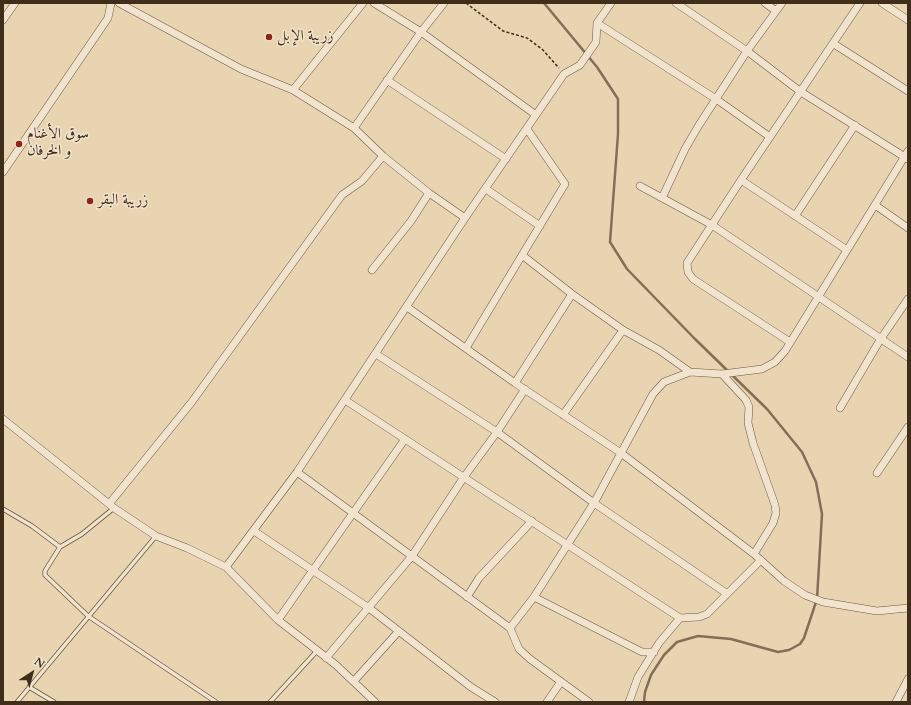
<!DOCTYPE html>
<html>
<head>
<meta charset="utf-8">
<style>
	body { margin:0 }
	#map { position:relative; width:911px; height:705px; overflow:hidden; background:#e9d4b2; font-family:Cardo,serif }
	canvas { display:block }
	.frame { position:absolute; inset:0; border:4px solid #402d1a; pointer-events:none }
	.north { position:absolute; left:12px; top:653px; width:40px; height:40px; -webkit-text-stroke:3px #f1e3cd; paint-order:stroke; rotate:36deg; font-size:11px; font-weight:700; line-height:16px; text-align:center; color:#402d1a }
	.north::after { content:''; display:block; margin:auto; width:14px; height:18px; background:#402d1a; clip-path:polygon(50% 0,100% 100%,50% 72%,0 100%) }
</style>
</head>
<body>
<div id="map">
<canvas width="911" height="705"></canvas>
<div class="frame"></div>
<div class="north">N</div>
</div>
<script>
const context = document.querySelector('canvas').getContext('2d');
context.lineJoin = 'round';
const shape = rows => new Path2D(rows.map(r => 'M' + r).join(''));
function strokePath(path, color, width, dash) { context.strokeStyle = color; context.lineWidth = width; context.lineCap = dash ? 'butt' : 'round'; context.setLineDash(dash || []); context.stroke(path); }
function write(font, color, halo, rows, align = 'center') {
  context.font = font + ' Cardo,Amiri,serif'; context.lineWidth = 3; context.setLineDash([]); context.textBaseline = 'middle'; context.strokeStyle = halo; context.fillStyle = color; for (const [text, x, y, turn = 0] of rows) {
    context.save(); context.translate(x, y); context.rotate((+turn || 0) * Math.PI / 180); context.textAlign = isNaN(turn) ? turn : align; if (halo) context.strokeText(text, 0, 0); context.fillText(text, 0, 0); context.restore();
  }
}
strokePath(shape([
	[544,3,597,67,618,99,618,134,610,242,627,269,695,339,767,409,802,452,816,482,822,514,817,599,804,638,800,644,789,650,778,652,731,639,698,636,677,642,664,655,651,675,645,692,644,702]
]), '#836f56', 2.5);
const service = shape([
	[114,508,82,534,60,547,45,571,45,575,88,616,216,702],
	[3,509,32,526,60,547],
	[29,687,54,702],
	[17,702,156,536],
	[270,702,316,652]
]);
const minor = shape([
	[119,3,241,69,293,90,354,128,383,156,429,193,465,218],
	[374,3,421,32,536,115],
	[676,3,747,51,801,92,908,159],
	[765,3,776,11],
	[882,3,908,20],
	[3,20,15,3],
	[597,23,716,99,770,137],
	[834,44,908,91],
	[387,80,506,159],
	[293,90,363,3],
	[354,128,421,32,444,3],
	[3,172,108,18,111,3],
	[741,180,847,250],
	[640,186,712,225,908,357],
	[486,189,540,226],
	[662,198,685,149,699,125,747,51,782,3],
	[875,205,908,228],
	[795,216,855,125],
	[522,255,572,294,623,330,659,350,690,372],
	[372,270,411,221,429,193],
	[407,307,515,383,621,453,754,554,784,581,805,595,823,602,877,611,908,608],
	[790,342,693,279,688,272,687,263,741,180,860,3],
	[466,348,565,184,527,129],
	[376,354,497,432,594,503,726,593],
	[722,374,746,400,749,407,748,423,753,443,775,505,776,513,773,523,754,554],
	[515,383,572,294],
	[345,400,680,618,699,617,707,614,761,560],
	[840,408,880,340,908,299],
	[563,415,623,330],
	[3,419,114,508,156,536,187,548,226,567,278,620,336,665,375,702],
	[297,472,510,628,519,649,530,659,589,702],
	[877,473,908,427],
	[109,504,191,403,342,195,362,181,383,156],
	[254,531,369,608,471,687,495,702],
	[226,567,297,472,465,218,564,74,580,65,587,55,596,42,597,23,611,3],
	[467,597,479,578,532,521],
	[534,597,642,652,654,652],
	[278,620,405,439],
	[510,628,534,597,594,503,653,394,664,382,690,372,722,374,762,369,775,362,785,351,908,151],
	[326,658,412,556,464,477,497,432,525,389],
	[354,681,398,632],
	[547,702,560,683],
	[629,702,638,677,659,643,680,618],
	[896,702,908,679]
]);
strokePath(service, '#6a5740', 5);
strokePath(minor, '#6a5740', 8);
strokePath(shape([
	[466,3,503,31,527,38,543,50,559,68]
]), '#402d1a', 1.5, [3, 2]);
strokePath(service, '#f1e3cd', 3.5);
strokePath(minor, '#f1e3cd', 7);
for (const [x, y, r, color] of [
	[269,37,4,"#8f2418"],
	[19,144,4,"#8f2418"],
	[90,201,4,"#8f2418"]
]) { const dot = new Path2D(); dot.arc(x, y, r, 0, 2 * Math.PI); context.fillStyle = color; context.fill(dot); strokePath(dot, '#f1e3cd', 1.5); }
write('15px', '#402d1a', '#f1e3cd', [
	["زريبة الإبل",277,37],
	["سوق الأغنام",27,135],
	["و الخرفان",27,152],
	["زريبة البقر",98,201]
], 'left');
</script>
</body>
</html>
